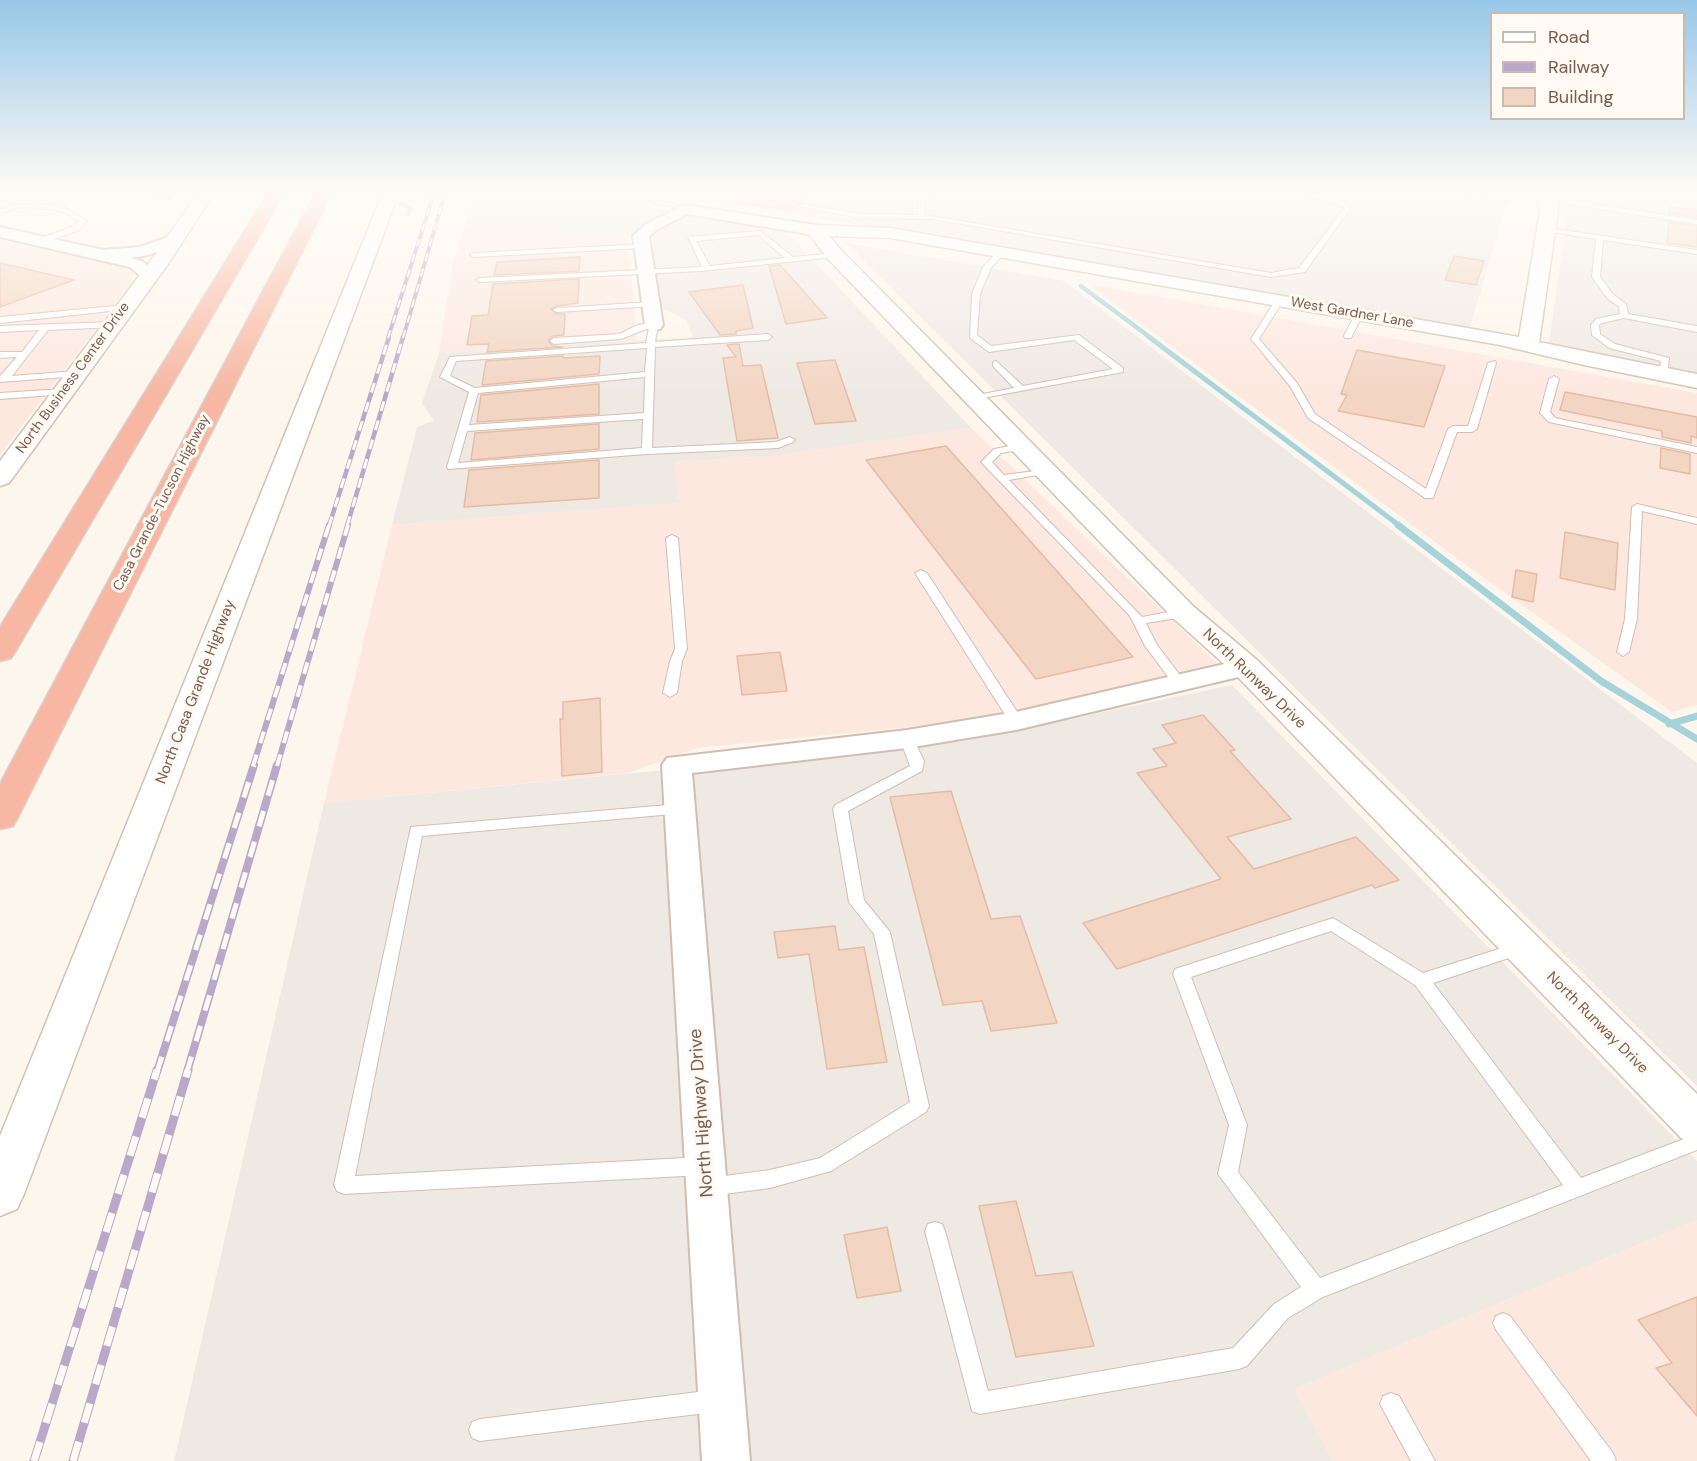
<!DOCTYPE html>
<html>
<head>
<meta charset="utf-8">
<style>
	body { margin:0 }
	#map { position:relative; width:1697px; height:1461px; overflow:hidden; background:#fdf6ec; font-family:"DM Sans",sans-serif }
	canvas { display:block }
	.legend { position:absolute; left:1490px; top:12px; width:195px; height:108px; box-sizing:border-box; background:#fffaf3; border:2px solid #cabbb1; margin:0; padding:8px 10px; list-style:none; font-size:18px; color:#7a5c4d }
	.legend li { display:flex; align-items:center; gap:12px; height:30px }
	.legend b { width:30px; border:2px solid #cabbb1 }
</style>
</head>
<body>
<div id="map">
<canvas width="1697" height="1461"></canvas>
<ul class="legend">
<li><b style="height:8px;background:#fff"></b>Road</li>
<li><b style="height:8px;background:#b9a8c9"></b>Railway</li>
<li><b style="height:16px;background:#f3d5c3"></b>Building</li>
</ul>
</div>
<script>
const context = document.querySelector('canvas').getContext('2d');
context.lineJoin = 'round';
function fillPath(path, color) { context.fillStyle = color; context.fill(path, 'evenodd'); }
const shape = rows => new Path2D(rows.map(r => 'M' + r).join(''));
function strokePath(path, color, width, dash) { context.strokeStyle = color; context.lineWidth = width; context.lineCap = dash ? 'butt' : 'round'; context.setLineDash(dash || []); context.stroke(path); }
function write(font, color, halo, rows, align = 'center') {
  context.font = font + ' "DM Sans",sans-serif'; context.lineWidth = 6; context.setLineDash([]); context.textBaseline = 'middle'; context.strokeStyle = halo; context.fillStyle = color; for (const [text, x, y, turn = 0] of rows) {
    context.save(); context.translate(x, y); context.rotate((+turn || 0) * Math.PI / 180); context.textAlign = isNaN(turn) ? turn : align; if (halo) context.strokeText(text, 0, 0); context.fillText(text, 0, 0); context.restore();
  }
}
fillPath(shape([
	[632,232,628,241,637,341,439,353,453,264,461,239],
	[0,239,104,261,134,271,133,281,0,454],
	[1094,285,1697,393,1697,705,1672,712,1470,568,1092,287],
	[971,428,1217,663,1042,705,949,723,697,748,628,773,324,803,392,525,678,503,673,462,771,456],
	[1697,1220,1697,1461,1333,1461,1295,1389]
]), '#fde8e0');
fillPath(shape([
	[475,190,555,190,781,231,792,238,971,428,771,456,674,462,679,503,392,525,417,427,434,421,422,403,439,353,693,337,686,320,658,306,652,244,653,233,461,239],
	[649,190,1419,190,1507,202,1470,327],
	[1570,190,1697,190,1697,373,1549,345],
	[846,243,1064,281,1697,763,1697,1086],
	[1232,685,1697,1161,1697,1220,1295,1389,1333,1461,174,1461,324,803,966,741]
]), '#efe9e4');
strokePath(shape([
	[156,190,153,194,171,198],
	[400,203,410,208,408,214],
	[1081,286,1151,338]
]), '#a5d3da', 4.5);
strokePath(shape([
	[1149,337,1400,526]
]), '#a5d3da', 5);
strokePath(shape([
	[1398,525,1601,681,1697,739],
	[1669,724,1697,716]
]), '#a5d3da', 7);
const building = shape([
	[732,190,822,190,789,210,731,201,732,190],
	[1670,207,1697,210,1697,218,1669,213,1670,207],
	[1669,222,1697,226,1697,247,1667,243,1669,222],
	[1454,256,1484,261,1476,285,1445,280,1454,256],
	[580,257,579,271,494,275,497,262,580,257],
	[0,263,74,280,0,307,0,263],
	[780,265,792,278,827,318,786,324,769,266,780,265],
	[579,279,578,303,557,306,551,309,556,314,565,314,564,335,553,336,548,341,553,346,563,347,487,352,489,344,467,345,472,316,488,315,493,284,579,279],
	[743,285,753,328,736,331,736,334,720,335,689,292,743,285],
	[739,344,743,366,761,365,778,438,737,441,723,358,736,357,727,345,739,344],
	[1357,350,1445,366,1424,427,1338,411,1347,395,1341,394,1357,350],
	[563,356,563,358,600,356,599,374,482,385,486,361,563,356],
	[835,360,856,421,815,424,797,363,835,360],
	[599,384,599,414,477,422,481,395,599,384],
	[1565,392,1697,417,1697,438,1691,436,1691,443,1662,437,1662,431,1560,410,1565,392],
	[599,424,599,449,471,460,475,433,599,424],
	[946,446,1133,657,1036,679,866,460,946,446],
	[1661,448,1690,454,1690,474,1660,468,1661,448],
	[599,460,599,498,464,507,469,470,599,460],
	[1565,532,1618,543,1615,590,1560,578,1565,532],
	[1516,570,1537,574,1533,602,1512,597,1516,570],
	[780,652,787,691,742,695,737,656,780,652],
	[600,698,602,772,562,776,560,719,563,719,563,702,600,698],
	[1203,715,1235,750,1230,751,1291,819,1227,837,1254,869,1356,837,1399,880,1375,888,1372,885,1117,969,1083,923,1221,879,1137,773,1167,766,1153,749,1176,743,1162,725,1203,715],
	[951,791,991,919,1020,916,1057,1023,991,1031,982,1001,943,1005,890,797,951,791],
	[835,926,839,950,864,947,887,1062,827,1069,809,954,778,958,774,932,835,926],
	[1016,1201,1036,1276,1072,1272,1094,1346,1016,1357,979,1206,1016,1201],
	[887,1227,901,1291,857,1298,844,1235,887,1227],
	[1697,1297,1697,1416,1656,1368,1672,1363,1638,1320,1697,1297]
]);
fillPath(building, '#f3d5c3');
strokePath(building, '#e6bba3', 1.5);
const lane = shape([
	[674,190,682,190,660,201,687,208,687,210,650,202,674,190],
	[938,190,946,190,924,201,925,215,1271,273,1299,268,1345,207,1291,190,1302,190,1338,199,1352,206,1305,272,1271,277,933,219,860,218,799,206,802,204,860,214,918,215,919,199,938,190],
	[1432,190,1450,190,1502,197,1548,197,1697,220,1697,224,1548,201,1502,201,1432,190],
	[1684,190,1697,190,1697,193,1687,192,1684,190],
	[17,204,51,205,66,208,87,221,80,230,42,243,38,241,39,239,74,226,79,221,64,212,51,209,17,208,0,213,0,209,17,204],
	[1542,227,1697,250,1697,254,1603,240,1600,277,1613,294,1626,304,1628,314,1697,326,1697,332,1624,318,1602,323,1599,325,1600,334,1615,344,1669,358,1667,377,1659,375,1661,361,1609,348,1592,335,1591,325,1596,319,1620,314,1619,307,1607,298,1592,277,1596,239,1545,231,1541,229,1542,227],
	[760,231,793,257,835,253,839,255,835,257,701,271,480,282,476,280,480,278,702,267,688,237,760,231],
	[758,235,785,258,710,266,696,241,758,235],
	[645,244,646,246,642,248,474,257,470,255,474,253,645,244],
	[998,251,1005,253,991,268,980,294,977,335,991,346,1079,335,1123,368,1123,372,972,400,972,396,1014,388,993,366,993,362,996,361,1023,386,1113,369,1074,340,989,352,970,338,972,294,983,267,998,251],
	[1276,299,1283,301,1259,339,1297,383,1315,414,1426,489,1448,429,1453,426,1468,426,1488,363,1495,361,1496,363,1477,429,1472,432,1457,432,1433,498,1425,498,1308,418,1290,386,1251,339,1276,299],
	[651,302,655,304,654,306,557,312,553,310,557,308,651,302],
	[126,305,130,307,129,309,0,323,0,317,126,305],
	[1356,312,1363,314,1351,338,1345,338,1344,336,1356,312],
	[113,322,117,325,116,327,48,330,12,376,76,371,79,372,79,376,0,382,0,376,17,357,0,358,0,352,22,352,39,330,0,332,0,326,113,322],
	[654,322,658,325,655,342,768,334,772,337,768,340,655,347,652,448,776,442,790,437,795,440,793,442,778,448,647,454,448,469,447,467,469,392,440,377,450,357,646,343,649,328,621,339,554,344,550,341,554,338,619,334,638,325,654,322],
	[647,348,645,372,475,388,450,376,456,361,647,348],
	[645,377,644,413,469,425,478,393,645,377],
	[643,419,642,448,458,463,467,431,643,419],
	[1554,376,1559,379,1550,412,1555,418,1697,447,1697,453,1549,422,1540,413,1549,379,1554,376],
	[63,389,68,392,66,394,0,399,0,393,63,389],
	[1022,444,1026,445,1026,449,1001,453,992,462,1004,475,1050,469,1050,473,1009,480,1142,617,1184,609,1190,613,1184,617,1146,623,1157,645,1186,683,1185,686,1175,686,1145,646,1130,616,981,462,994,449,1022,444],
	[1637,504,1697,518,1697,524,1642,511,1637,619,1629,652,1623,656,1617,652,1625,619,1632,507,1637,504],
	[672,535,678,538,687,649,682,661,677,693,670,697,663,693,670,661,675,649,666,538,672,535],
	[921,570,927,573,1023,721,1021,724,1011,724,1009,721,915,573,921,570],
	[907,735,912,736,924,761,922,771,848,811,864,900,890,932,929,1106,926,1112,831,1171,770,1188,709,1196,702,1193,699,1187,702,1181,709,1178,770,1170,820,1158,910,1102,874,934,849,902,833,809,835,805,910,766,900,739,907,735],
	[680,804,685,805,687,809,685,813,422,836,355,1176,703,1157,710,1160,712,1166,710,1172,703,1175,344,1194,337,1191,334,1185,411,827,680,804],
	[1333,918,1423,973,1521,942,1527,944,1529,948,1527,952,1433,983,1581,1178,1697,1134,1697,1150,1323,1297,1288,1318,1247,1366,1239,1369,980,1414,972,1411,925,1231,928,1224,935,1222,942,1224,945,1231,988,1391,1233,1348,1274,1304,1301,1287,1218,1174,1229,1125,1173,974,1175,969,1333,918],
	[1331,931,1415,985,1563,1185,1320,1278,1238,1172,1247,1125,1191,977,1331,931],
	[1503,1313,1510,1316,1613,1453,1616,1461,1591,1461,1496,1330,1493,1323,1496,1316,1503,1313],
	[714,1390,722,1393,725,1401,722,1409,714,1412,480,1441,472,1438,469,1430,472,1422,480,1419,714,1390],
	[1391,1393,1399,1396,1435,1461,1411,1461,1380,1404,1383,1396,1391,1393]
]);
const street = shape([
	[685,205,815,225,823,230,815,235,687,214,656,230,649,237,663,325,660,329,654,330,648,329,645,325,633,236,646,224,685,205],
	[0,227,103,250,140,247,174,235,182,240,179,243,148,255,131,258,142,261,155,272,157,275,155,278,149,280,143,278,130,267,0,237,0,227],
	[1246,659,1255,661,1259,667,1255,673,1016,730,907,748,692,773,750,1461,702,1461,662,765,667,758,907,730,1016,712,1246,659]
]);
const secondary = shape([
	[200,190,216,190,168,264,9,483,0,486,0,461,154,256,200,190],
	[384,190,400,190,24,1194,17,1209,0,1216,0,1136,384,190],
	[1541,190,1557,190,1558,211,1539,342,1697,374,1697,388,1584,365,1500,345,890,238,829,236,842,251,1194,607,1257,660,1697,1094,1697,1144,1681,1138,1235,674,1174,619,828,259,806,230,809,226,815,225,890,228,1519,337,1540,211,1541,190]
]);
const highway = shape([
	[270,190,286,190,15,652,11,658,0,661,0,627,270,190],
	[317,190,333,190,18,817,13,826,0,829,0,784,317,190]
]);
strokePath(lane, '#d1beb0', 2);
strokePath(street, '#d1beb0', 4);
strokePath(secondary, '#d6c0b0', 3);
strokePath(highway, '#dad1cd', 3);
fillPath(lane, '#fff');
fillPath(street, '#fff');
fillPath(secondary, '#fff');
fillPath(highway, '#f7b7a3');
const railFar4 = shape([
	[388,338,435,190],
	[403,338,446,190]
]);
const railFar3 = shape([
	[329,526,389,337],
	[347,526,403,337]
]);
const railFar2 = shape([
	[253,766,329,525],
	[277,766,348,525]
]);
const railFar1 = shape([
	[157,1072,254,765],
	[187,1072,277,765]
]);
const rail = shape([
	[34,1461,157,1070],
	[73,1461,188,1070]
]);
strokePath(railFar4, '#b9a8c9', 4);
strokePath(railFar3, '#b9a8c9', 4.5);
strokePath(railFar2, '#b9a8c9', 6);
strokePath(railFar1, '#b9a8c9', 8);
strokePath(rail, '#b9a8c9', 9);
strokePath(railFar4, '#fffaf3', 2, [8]);
strokePath(railFar3, '#fffaf3', 3, [10]);
strokePath(railFar2, '#fffaf3', 4, [12]);
strokePath(railFar1, '#fffaf3', 5, [16]);
strokePath(rail, '#fffaf3', 7, [20]);
const sky = context.createLinearGradient(0, 0, 0, 394);
sky.addColorStop(0, '#97c7e8');
sky.addColorStop(0.48, '#fefbf6');
sky.addColorStop(1, '#fefbf600');
context.fillStyle = sky;
context.fillRect(0, 0, 1697, 394);
write('14px', '#7a5c4d', '#fffaf3', [
	["West Gardner Lane",1352,313,10],
	["North Business Center Drive",73,378,-54],
	["Casa Grande-Tucson Highway",162,503,-63]
]);
write('15px', '#7a5c4d', '#fffaf3', [
	["North Runway Drive",1254,679,44],
	["North Casa Grande Highway",196,692,-69],
	["North Runway Drive",1597,1023,45]
]);
write('18px', '#7a5c4d', '#fffaf3', [
	["North Highway Drive",702,1113,-94]
]);
</script>
</body>
</html>
